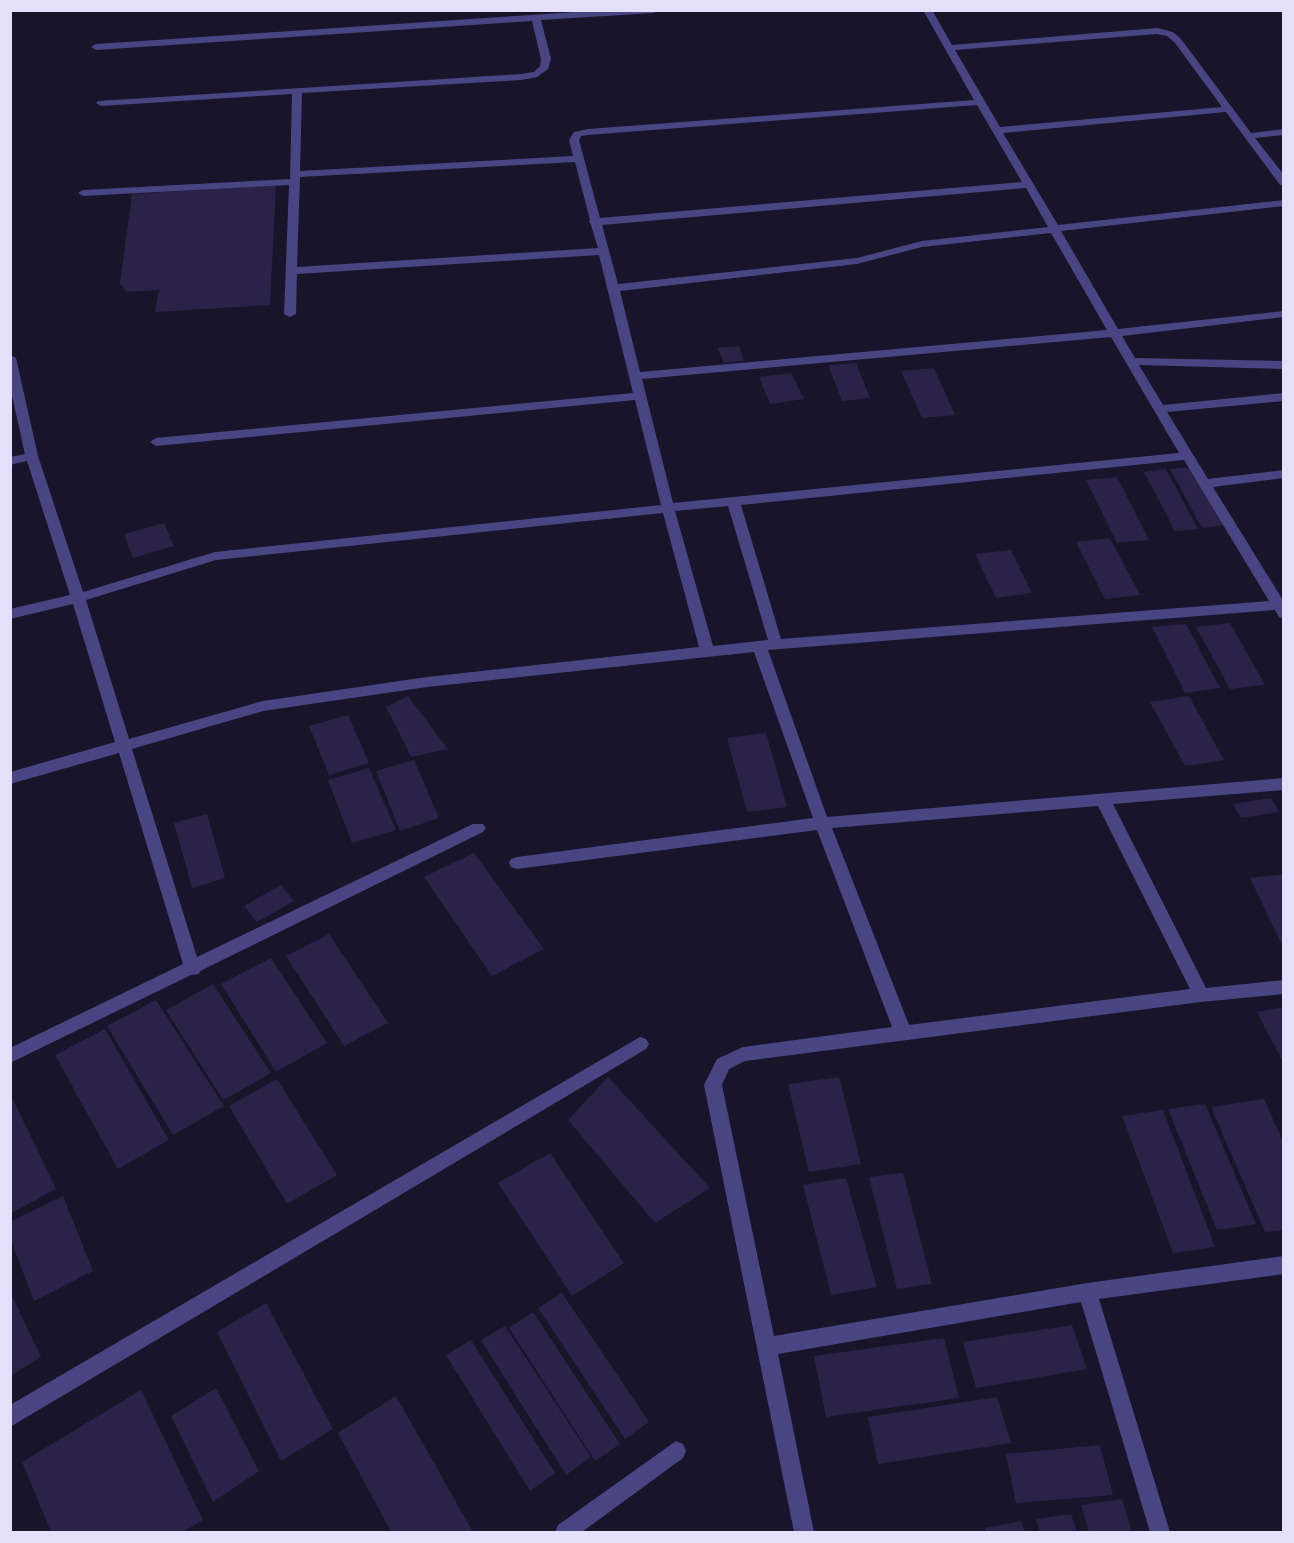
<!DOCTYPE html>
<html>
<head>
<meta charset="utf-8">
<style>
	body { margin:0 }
	#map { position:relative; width:1294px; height:1543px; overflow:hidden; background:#18142a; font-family:Karla,sans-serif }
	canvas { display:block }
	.frame { position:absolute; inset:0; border:12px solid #e4e0fb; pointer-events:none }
</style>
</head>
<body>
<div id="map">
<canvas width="1294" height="1543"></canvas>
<div class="frame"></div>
</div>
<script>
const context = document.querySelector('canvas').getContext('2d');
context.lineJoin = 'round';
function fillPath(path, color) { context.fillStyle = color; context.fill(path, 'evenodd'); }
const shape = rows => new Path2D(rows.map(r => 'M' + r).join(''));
fillPath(shape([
	[276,185,270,305,155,312,159,290,126,292,120,283,132,194],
	[739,346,744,361,724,363,718,348],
	[856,363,870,398,842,401,828,365],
	[934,368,955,415,922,418,901,371],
	[791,373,804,399,770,404,759,377],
	[1194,467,1225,525,1202,528,1170,469],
	[1166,469,1198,529,1175,531,1144,472],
	[1117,477,1149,540,1117,543,1086,480],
	[164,523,174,546,133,558,124,534],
	[1110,538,1140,595,1105,599,1076,542],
	[1011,550,1032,593,996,598,975,554],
	[1230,623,1265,685,1230,689,1196,627],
	[1186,624,1220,688,1185,693,1152,627],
	[408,696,448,749,411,757,386,707],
	[1189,696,1224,760,1185,766,1150,702],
	[348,715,369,763,329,775,309,726],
	[766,733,787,807,747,812,727,738],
	[414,760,439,818,400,831,376,771],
	[369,768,396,830,352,843,328,780],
	[1271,798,1279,812,1241,818,1233,804],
	[207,814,225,878,192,888,174,823],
	[474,853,544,949,492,976,424,877],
	[1284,874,1284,949,1250,878],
	[281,885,294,901,257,922,244,906],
	[329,934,388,1023,344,1046,286,956],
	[271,958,327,1043,276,1072,221,984],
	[213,984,271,1073,223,1100,166,1010],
	[156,1000,224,1106,173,1135,107,1026],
	[1284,1007,1284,1064,1257,1012],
	[105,1029,169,1140,118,1169,55,1055],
	[608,1077,710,1188,655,1223,568,1120],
	[839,1077,861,1164,809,1172,788,1084],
	[277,1079,337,1175,287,1204,229,1106],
	[10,1093,56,1189,10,1214],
	[1264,1099,1284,1144,1284,1230,1265,1232,1211,1107],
	[1205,1104,1256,1224,1217,1230,1168,1109],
	[1163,1110,1215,1247,1173,1253,1122,1116],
	[550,1153,624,1263,572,1296,498,1183],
	[903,1173,932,1284,897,1289,869,1177],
	[846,1178,877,1287,831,1295,803,1185],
	[63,1196,93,1271,34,1301,10,1238,10,1222],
	[10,1291,41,1357,10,1376],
	[562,1293,649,1422,625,1439,538,1308],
	[266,1303,333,1429,281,1461,217,1332],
	[533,1312,620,1444,595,1461,509,1328],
	[1072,1325,1087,1369,976,1388,963,1342],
	[505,1326,591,1457,566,1475,481,1340],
	[944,1338,959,1398,826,1417,814,1356],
	[471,1340,555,1473,530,1491,446,1355],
	[216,1388,259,1471,213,1502,171,1416],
	[141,1390,203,1520,183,1532,51,1532,22,1462],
	[396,1396,473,1532,391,1532,338,1433],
	[997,1397,1011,1443,878,1464,868,1417],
	[1100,1445,1113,1495,1016,1503,1006,1454],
	[1122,1499,1132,1532,1089,1532,1081,1505],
	[1071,1514,1077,1532,1040,1532,1036,1519],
	[1021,1521,1025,1532,986,1532,985,1528]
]), '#2b2248');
fillPath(shape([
	[605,10,658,10,654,13,541,20,551,59,548,69,537,77,521,80,302,93,300,171,573,156,569,140,574,132,588,129,974,100,923,10,932,10,952,45,1157,28,1173,32,1181,39,1251,133,1284,129,1284,135,1255,138,1284,175,1284,186,1280,185,1226,112,1003,133,1058,225,1284,200,1284,206,1061,231,1118,329,1284,311,1284,317,1122,336,1135,358,1284,361,1284,369,1139,365,1163,405,1284,393,1284,401,1167,412,1208,479,1284,470,1284,478,1213,487,1284,602,1284,619,1279,617,1275,610,768,650,827,817,1284,778,1284,790,1113,804,1206,988,1284,980,1284,994,1201,1002,745,1061,729,1069,722,1085,774,1336,1087,1283,1284,1256,1284,1274,1099,1299,1170,1532,1150,1532,1081,1302,778,1354,814,1532,794,1532,704,1085,717,1059,743,1047,892,1027,817,830,517,869,511,867,509,863,511,859,517,857,813,818,754,652,427,687,263,711,132,749,197,957,473,824,483,824,486,828,483,832,200,971,199,974,191,975,10,1063,10,1048,183,964,119,753,10,784,10,772,115,742,73,604,10,619,10,609,70,595,27,461,10,465,10,457,25,454,10,387,10,355,16,358,38,456,83,592,215,552,661,505,635,400,156,446,150,442,156,438,633,393,599,255,297,274,296,314,290,317,284,314,289,185,83,196,78,193,83,190,290,179,292,94,101,106,96,103,98,101,521,74,534,72,540,66,541,59,532,21,96,50,91,47,96,44,605,10],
	[1157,34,1167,36,1175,43,1222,107,1000,127,955,50,1157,34],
	[977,105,1022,182,600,218,579,140,581,136,588,135,977,105],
	[575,162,590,220,589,222,591,225,598,248,297,267,300,177,575,162],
	[1026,188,1048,227,922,241,857,258,618,284,602,225,1026,188],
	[1051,233,1107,330,640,372,620,291,857,264,922,247,1051,233],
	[1111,337,1179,453,673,503,642,379,1111,337],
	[1184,460,1269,601,781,639,741,505,1184,460],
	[728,506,768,640,713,646,675,511,728,506],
	[663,513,699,647,427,677,263,701,129,739,86,600,216,560,663,513],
	[1098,806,1190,989,909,1025,832,828,1098,806],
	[640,1037,646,1039,649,1044,646,1049,10,1427,10,1405,640,1037],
	[676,1441,683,1444,686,1451,683,1458,582,1532,555,1532,558,1525,676,1441]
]), '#494583');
</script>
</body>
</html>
